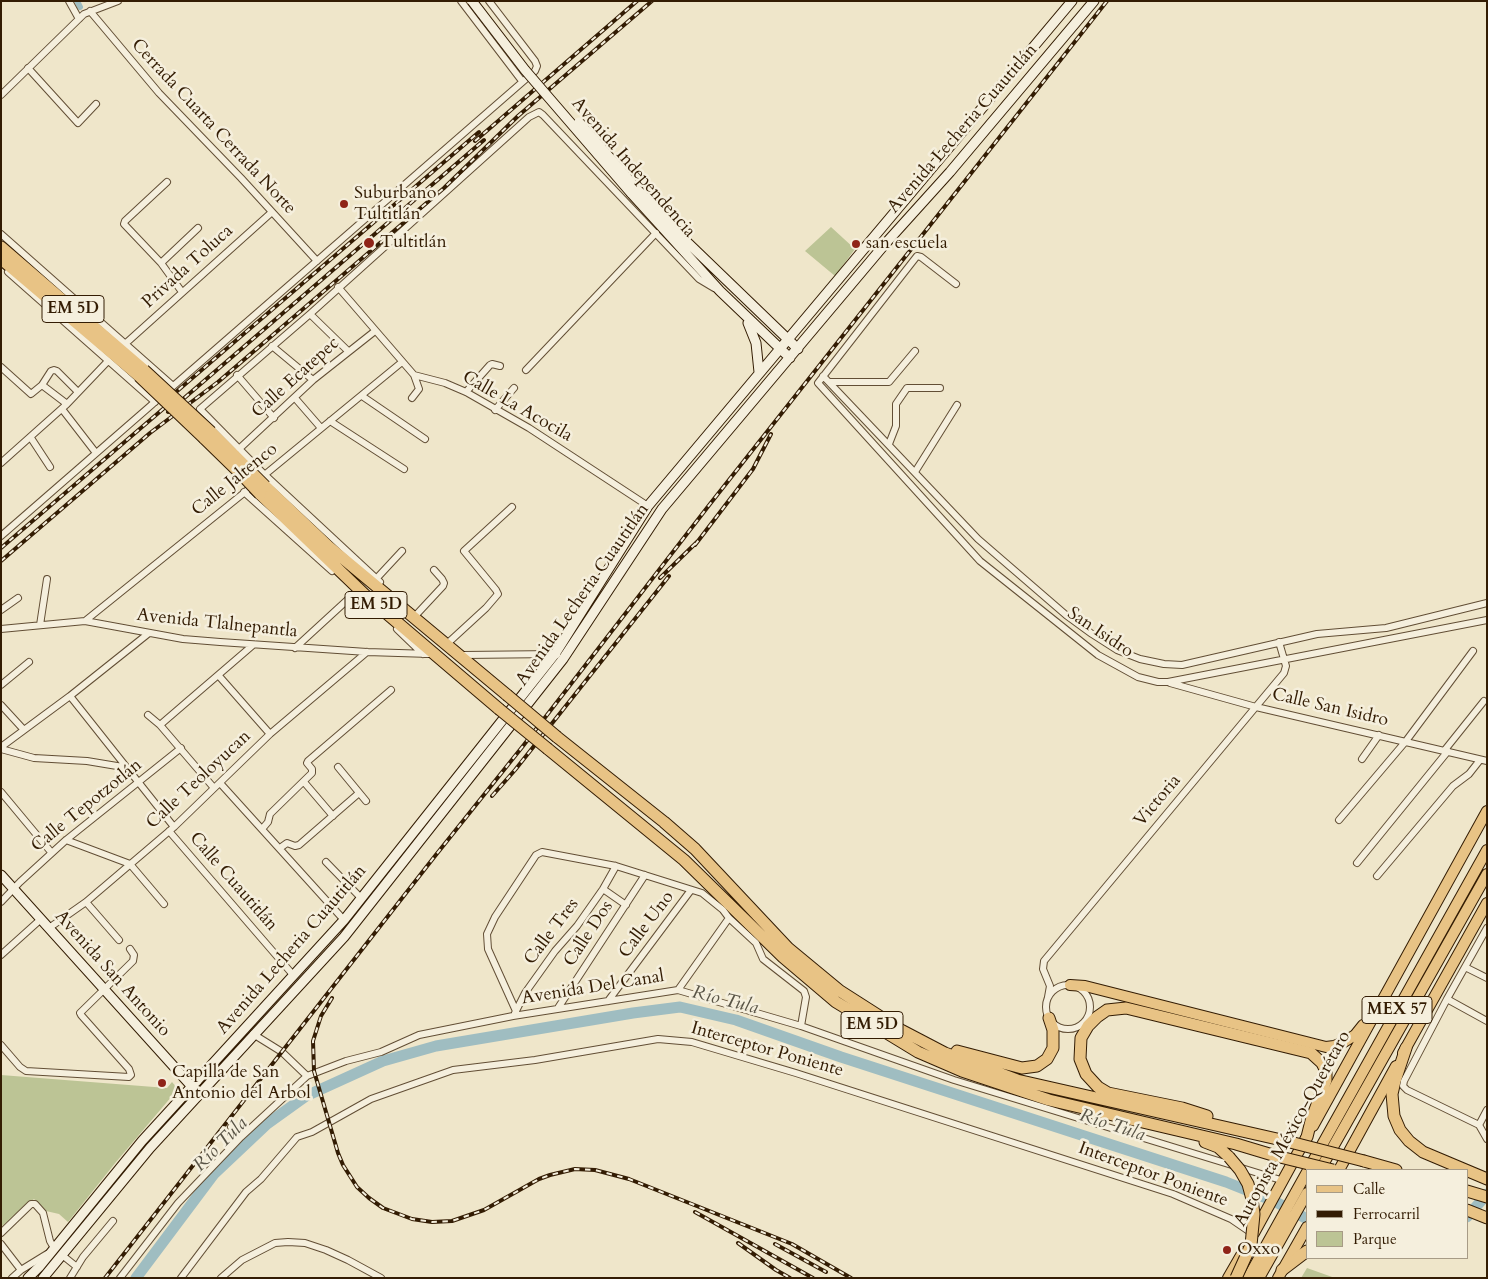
<!DOCTYPE html>
<html>
<head>
<meta charset="utf-8">
<style>
	body { margin:0 }
	#map { position:relative; width:1488px; height:1279px; overflow:hidden; background:#efe6ca; font-family:Cardo,serif }
	canvas { display:block }
	.frame { position:absolute; inset:0; border:2px solid #331c03; pointer-events:none }
	.legend { position:absolute; left:1306px; top:1169px; width:162px; height:90px; box-sizing:border-box; background:#f5efdd; border:1px solid #a79b86; margin:0; padding:6px 9px; list-style:none; font-size:15px; color:#331c03 }
	.legend li { display:flex; align-items:center; gap:10px; height:25px }
	.legend b { width:25px; border:1px solid #a79b86 }
</style>
</head>
<body>
<div id="map">
<canvas width="1488" height="1279"></canvas>
<div class="frame"></div>
<ul class="legend">
<li><b style="height:6px;background:#e8c385"></b>Calle</li>
<li><b style="height:6px;background:#331c03"></b>Ferrocarril</li>
<li><b style="height:14px;background:#bcc495"></b>Parque</li>
</ul>
</div>
<script>
const context = document.querySelector('canvas').getContext('2d');
context.lineJoin = 'round';
function fillPath(path, color) { context.fillStyle = color; context.fill(path, 'evenodd'); }
const shape = rows => new Path2D(rows.map(r => 'M' + r).join(''));
function strokePath(path, color, width, dash) { context.strokeStyle = color; context.lineWidth = width; context.lineCap = dash ? 'butt' : 'round'; context.setLineDash(dash || []); context.stroke(path); }
function write(font, color, halo, rows, align = 'center') {
  context.font = font + ' Cardo,serif'; context.lineWidth = 5; context.setLineDash([]); context.textBaseline = 'middle'; context.strokeStyle = halo; context.fillStyle = color; for (const [text, x, y, turn = 0] of rows) {
    context.save(); context.translate(x, y); context.rotate((+turn || 0) * Math.PI / 180); context.textAlign = isNaN(turn) ? turn : align; if (halo) context.strokeText(text, 0, 0); context.fillText(text, 0, 0); context.restore();
  }
}
fillPath(shape([
	[831,227,855,249,835,276,805,251],
	[1,1075,167,1088,172,1082,178,1089,116,1162,68,1222,59,1214,46,1211,34,1199,1,1227],
	[1307,1268,1335,1278,1301,1278]
]), '#bcc495');
strokePath(shape([
	[77,1,80,7]
]), '#9fbdc1', 6);
strokePath(shape([
	[1467,1217,1487,1194],
	[136,1278,214,1174,267,1124,306,1096,383,1061,436,1046,633,1013,680,1007,736,1020,841,1057,1226,1182,1276,1202,1307,1219]
]), '#9fbdc1', 11);
const minor = shape([
	[69,1,79,19],
	[461,1,522,81],
	[90,11,159,93,241,178,317,261],
	[28,68,78,123,96,104],
	[1,95,84,14,118,1],
	[167,182,125,221,124,224,161,263,182,292],
	[1,234,173,386],
	[161,263,198,228],
	[8,272,155,402],
	[956,284,921,257,917,256,818,383,980,561,1098,655,1138,677,1158,682,1168,682,1487,620],
	[338,287,414,375,445,383,466,392,529,428,648,506],
	[310,314,348,351],
	[125,344,272,212],
	[272,346,313,380],
	[1,367,31,394,42,385,51,371,54,370,57,371,78,392],
	[526,370,656,233],
	[237,375,274,418],
	[823,376,978,539,1066,615,1092,634,1117,650,1140,659,1164,664,1182,665,1317,634,1386,628,1487,603],
	[829,382,889,382,915,351],
	[42,385,67,404],
	[466,392,490,365,492,364,500,366],
	[362,396,425,439],
	[295,398,321,428],
	[412,398,419,389,414,375],
	[62,409,96,453],
	[495,410,514,388],
	[330,421,404,469],
	[31,438,50,467],
	[889,444,896,426,896,404,907,388,940,388],
	[239,449,313,380,375,331],
	[1,463,67,404,108,361],
	[915,472,957,405],
	[262,477,402,362],
	[244,492,332,571],
	[1,536,535,71,537,66,535,61,489,1],
	[376,579,402,551],
	[380,582,265,475,200,409,310,314,529,117,539,112,543,115,699,279,714,288],
	[1,610,18,598],
	[416,615,443,586,444,583,442,579,434,570],
	[85,621,255,484],
	[40,625,47,579],
	[1,629,85,621,183,639,220,642,367,652,430,654],
	[397,629,423,654],
	[449,642,486,608,498,594,496,590,464,551,512,507],
	[295,648,356,592],
	[464,655,555,654,557,655],
	[219,676,270,734],
	[1170,683,1256,707,1487,761],
	[1,685,29,662],
	[70,696,174,827],
	[1,705,24,730],
	[148,715,160,725,214,788],
	[160,725,253,645],
	[1,747,70,696,149,633],
	[1,749,34,758,87,761,129,768],
	[1444,751,1484,701],
	[1362,759,1379,735],
	[338,767,366,801],
	[304,782,333,816],
	[220,783,344,920],
	[1,792,51,852],
	[1339,820,1406,741,1473,651],
	[262,829,268,822,270,814,312,773,312,769,307,763,308,761,391,690],
	[169,831,294,976],
	[66,840,130,864,164,904],
	[280,848,287,843,295,846,299,845,359,793],
	[326,862,361,898],
	[1357,863,1448,751],
	[1377,876,1453,786,1469,774,1480,760],
	[603,889,626,905],
	[1,902,20,882,66,840,181,748],
	[86,902,119,940],
	[49,928,86,902,174,827,270,734,367,652],
	[1487,928,1447,999,1404,1081,1403,1086,1407,1090,1479,1125,1487,1139],
	[1,955,41,919],
	[1465,967,1487,978],
	'1046 1007a22 22 0 1 1 44 0a22 22 0 1 1-44 0Z',
	[678,990,729,918],
	[1048,997,1050,986,1043,969,1044,961,1284,673,1286,666,1279,642],
	[1447,999,1487,1021],
	[608,1001,691,890],
	[558,1008,645,875],
	[516,1011,488,949,487,934,495,917,536,855,542,852,616,866,702,893,723,910,729,918,756,943,763,959,804,991,806,997,801,1026],
	[515,1013,525,993,555,951,577,926,603,889,616,866],
	[253,1034,282,1052,307,1076],
	[1,1045,20,1067,26,1071,129,1077,131,1075,129,1069,81,1015,80,1013,133,961,134,955,130,949],
	[1479,1125,1487,1110],
	[231,1127,241,1137],
	[1,1233,31,1204,35,1204,43,1213,50,1241,54,1248],
	[1,1244,21,1270],
	[62,1255,77,1267],
	[12,1278,21,1270,47,1254],
	[70,1278,83,1257,113,1221],
	[120,1278,178,1203,241,1137,307,1076,346,1061,381,1052,419,1035,513,1016,678,990,801,1026,954,1080,1284,1181],
	[181,1278,246,1192,261,1179,297,1137,312,1132,371,1099,453,1070,535,1060,658,1039,692,1042,796,1073,1173,1194,1231,1219,1253,1234],
	[221,1278,242,1260,275,1243,288,1242,305,1243,326,1250,348,1260,381,1278]
]);
const secondary = shape([
	[636,188,689,244,798,349],
	[631,193,720,291,790,358],
	[748,323,756,343,759,372],
	[1,875,195,1090],
	[28,1278,40,1266,142,1141,344,920,555,654,648,506,1072,1],
	[43,1278,150,1148,344,937,563,659,662,509,885,244,950,172,1094,1]
]);
const primary = shape([
	[1070,985,1085,986,1326,1047,1334,1046,1344,1042,1355,1035,1363,1025],
	[1403,1053,1487,903],
	[1313,1126,1487,811],
	[1339,1170,1396,1066],
	[1254,1233,1306,1138],
	[1228,1278,1243,1252],
	[1278,1278,1307,1227]
]);
const trunk = shape([
	[1308,1170,1487,850],
	[1320,1170,1487,874],
	[1248,1278,1307,1172],
	[1259,1278,1307,1193]
]);
const motorway = shape([
	[1,247,144,370],
	[1,259,139,376],
	[211,432,250,471],
	[204,438,244,477],
	[265,486,328,546,507,695],
	[260,494,365,595,499,709],
	[557,737,664,822,695,849,788,948,840,991,901,1030,945,1053,1017,1080,1286,1141],
	[548,749,684,860,783,957,836,1002,918,1052,962,1071,1049,1100,1236,1144,1276,1156],
	[1406,1048,1395,1081,1392,1094,1394,1116,1400,1130,1409,1141,1423,1152,1487,1179],
	[957,1051,1022,1068,1037,1066,1047,1059,1053,1048,1053,1030,1049,1018],
	[1207,1116,1182,1108,1108,1093,1098,1087,1086,1074,1080,1059,1081,1038,1088,1026,1097,1017,1107,1010,1126,1008,1311,1053,1322,1063,1326,1071,1326,1080,1311,1121,1307,1137],
	[1205,1142,1218,1147,1229,1157],
	[1364,1161,1396,1170],
	[1467,1191,1487,1197],
	[1467,1210,1487,1218],
	[1282,1270,1307,1251]
]);
strokePath(minor, '#624e35', 8);
strokePath(secondary, '#331c03', 11);
strokePath(primary, '#331c03', 12);
strokePath(trunk, '#331c03', 12);
strokePath(motorway, '#331c03', 13);
strokePath(minor, '#f5efdd', 6);
strokePath(secondary, '#f5efdd', 9);
strokePath(primary, '#e8c385', 10);
strokePath(trunk, '#e8c385', 10);
strokePath(motorway, '#e8c385', 11);
const rail = shape([
	[475,141,637,1],
	[162,404,479,132],
	[168,412,484,140],
	[695,545,753,469,771,434],
	[1,548,170,403],
	[1,561,150,433,218,382,444,188,518,116,652,1],
	[660,578,698,541],
	[492,796,515,770,669,576],
	[332,998,321,1016,313,1041,314,1071,338,1153,343,1165,357,1187,369,1198,383,1208,412,1219,432,1222,452,1221,484,1210,539,1179,550,1175,575,1169,595,1170,629,1179,792,1244,851,1278],
	[695,1212,813,1278],
	[738,1243,776,1270,790,1278],
	[775,1244,826,1272],
	[105,1278,435,856,523,746,710,504,1107,1]
]);
strokePath(rail, '#331c03', 4);
strokePath(rail, '#f5efdd', 2, [5.5]);
const secondaryBridge = shape([
	[472,1,525,70,631,193],
	[579,122,636,188]
]);
const motorwayBridge = shape([
	[144,370,211,432],
	[139,376,204,438],
	[250,471,265,486],
	[244,477,260,494],
	[507,695,557,737],
	[499,709,548,749],
	[1286,1141,1364,1161],
	[1276,1156,1333,1170],
	[1229,1157,1240,1170,1248,1184,1252,1199,1254,1214,1251,1245,1236,1278]
]);
strokePath(secondaryBridge, '#331c03', 11, []);
strokePath(motorwayBridge, '#331c03', 13, []);
strokePath(secondaryBridge, '#f5efdd', 9);
strokePath(motorwayBridge, '#e8c385', 11);
for (const [x, y, r, color] of [
	[344,204,5,"#8f2418"],
	[369,243,6,"#8f2418"],
	[856,244,5,"#8f2418"],
	[162,1083,5,"#8f2418"],
	[1227,1250,5,"#8f2418"]
]) { const dot = new Path2D(); dot.arc(x, y, r, 0, 2 * Math.PI); context.fillStyle = color; context.fill(dot); strokePath(dot, '#f5efdd', 2); }
for (const [x, y, w] of [
	[73,309,62],
	[376,605,62],
	[1397,1010,70],
	[872,1025,62]
]) { const box = new Path2D(); box.roundRect(x - w / 2, y - 13.5, w, 27, 4); context.fillStyle = '#f5efdd'; context.fill(box); strokePath(box, '#331c03', 1); }
write('bold 16px', '#331c03', null, [
	["EM 5D",73,309],
	["EM 5D",376,605],
	["MEX 57",1397,1010],
	["EM 5D",872,1025]
]);
write('18px', '#331c03', '#f5efdd', [
	["Cerrada Cuarta Cerrada Norte",213,127,47],
	["Avenida Lecheria Cuautitlán",963,129,-49],
	["Avenida Independencia",633,168,49],
	["Privada Toluca",188,267,-42],
	["Calle Ecatepec",296,378,-42],
	["Calle La Acocila",517,407,30],
	["Calle Jaltenco",235,480,-39],
	["Avenida Lecheria Cuautitlán",583,595,-55],
	["Avenida Tlalnepantla",217,624,6],
	["San Isidro",1100,633,34],
	["Calle San Isidro",1330,708,13],
	["Calle Teoloyucan",199,780,-43],
	["Victoria",1158,801,-50],
	["Calle Tepotzotlán",87,806,-39],
	["Calle Cuautitlán",233,882,49],
	["Calle Uno",647,925,-53],
	["Calle Tres",552,932,-53],
	["Calle Dos",589,934,-57],
	["Avenida Lecheria Cuautitlán",292,950,-49],
	["Avenida San Antonio",112,974,48],
	["Avenida Del Canal",593,988,-9],
	["Interceptor Poniente",767,1050,16],
	["Autopista México-Querétaro",1293,1129,-61],
	["Interceptor Poniente",1153,1175,20]
]);
write('18px', '#331c03', '#f5efdd', [
	["Suburbano",354,194],
	["Tultitlán",354,215],
	["Tultitlán",380,243],
	["san escuela",866,244],
	["Capilla de San",172,1073],
	["Antonio del Arbol",172,1094],
	["Oxxo",1237,1250]
], 'left');
write('italic 19px', '#595446', '#f5efdd', [
	["Río Tula",725,1001,14],
	["Río Tula",1112,1126,18],
	["Río Tula",221,1145,-45]
]);
</script>
</body>
</html>
